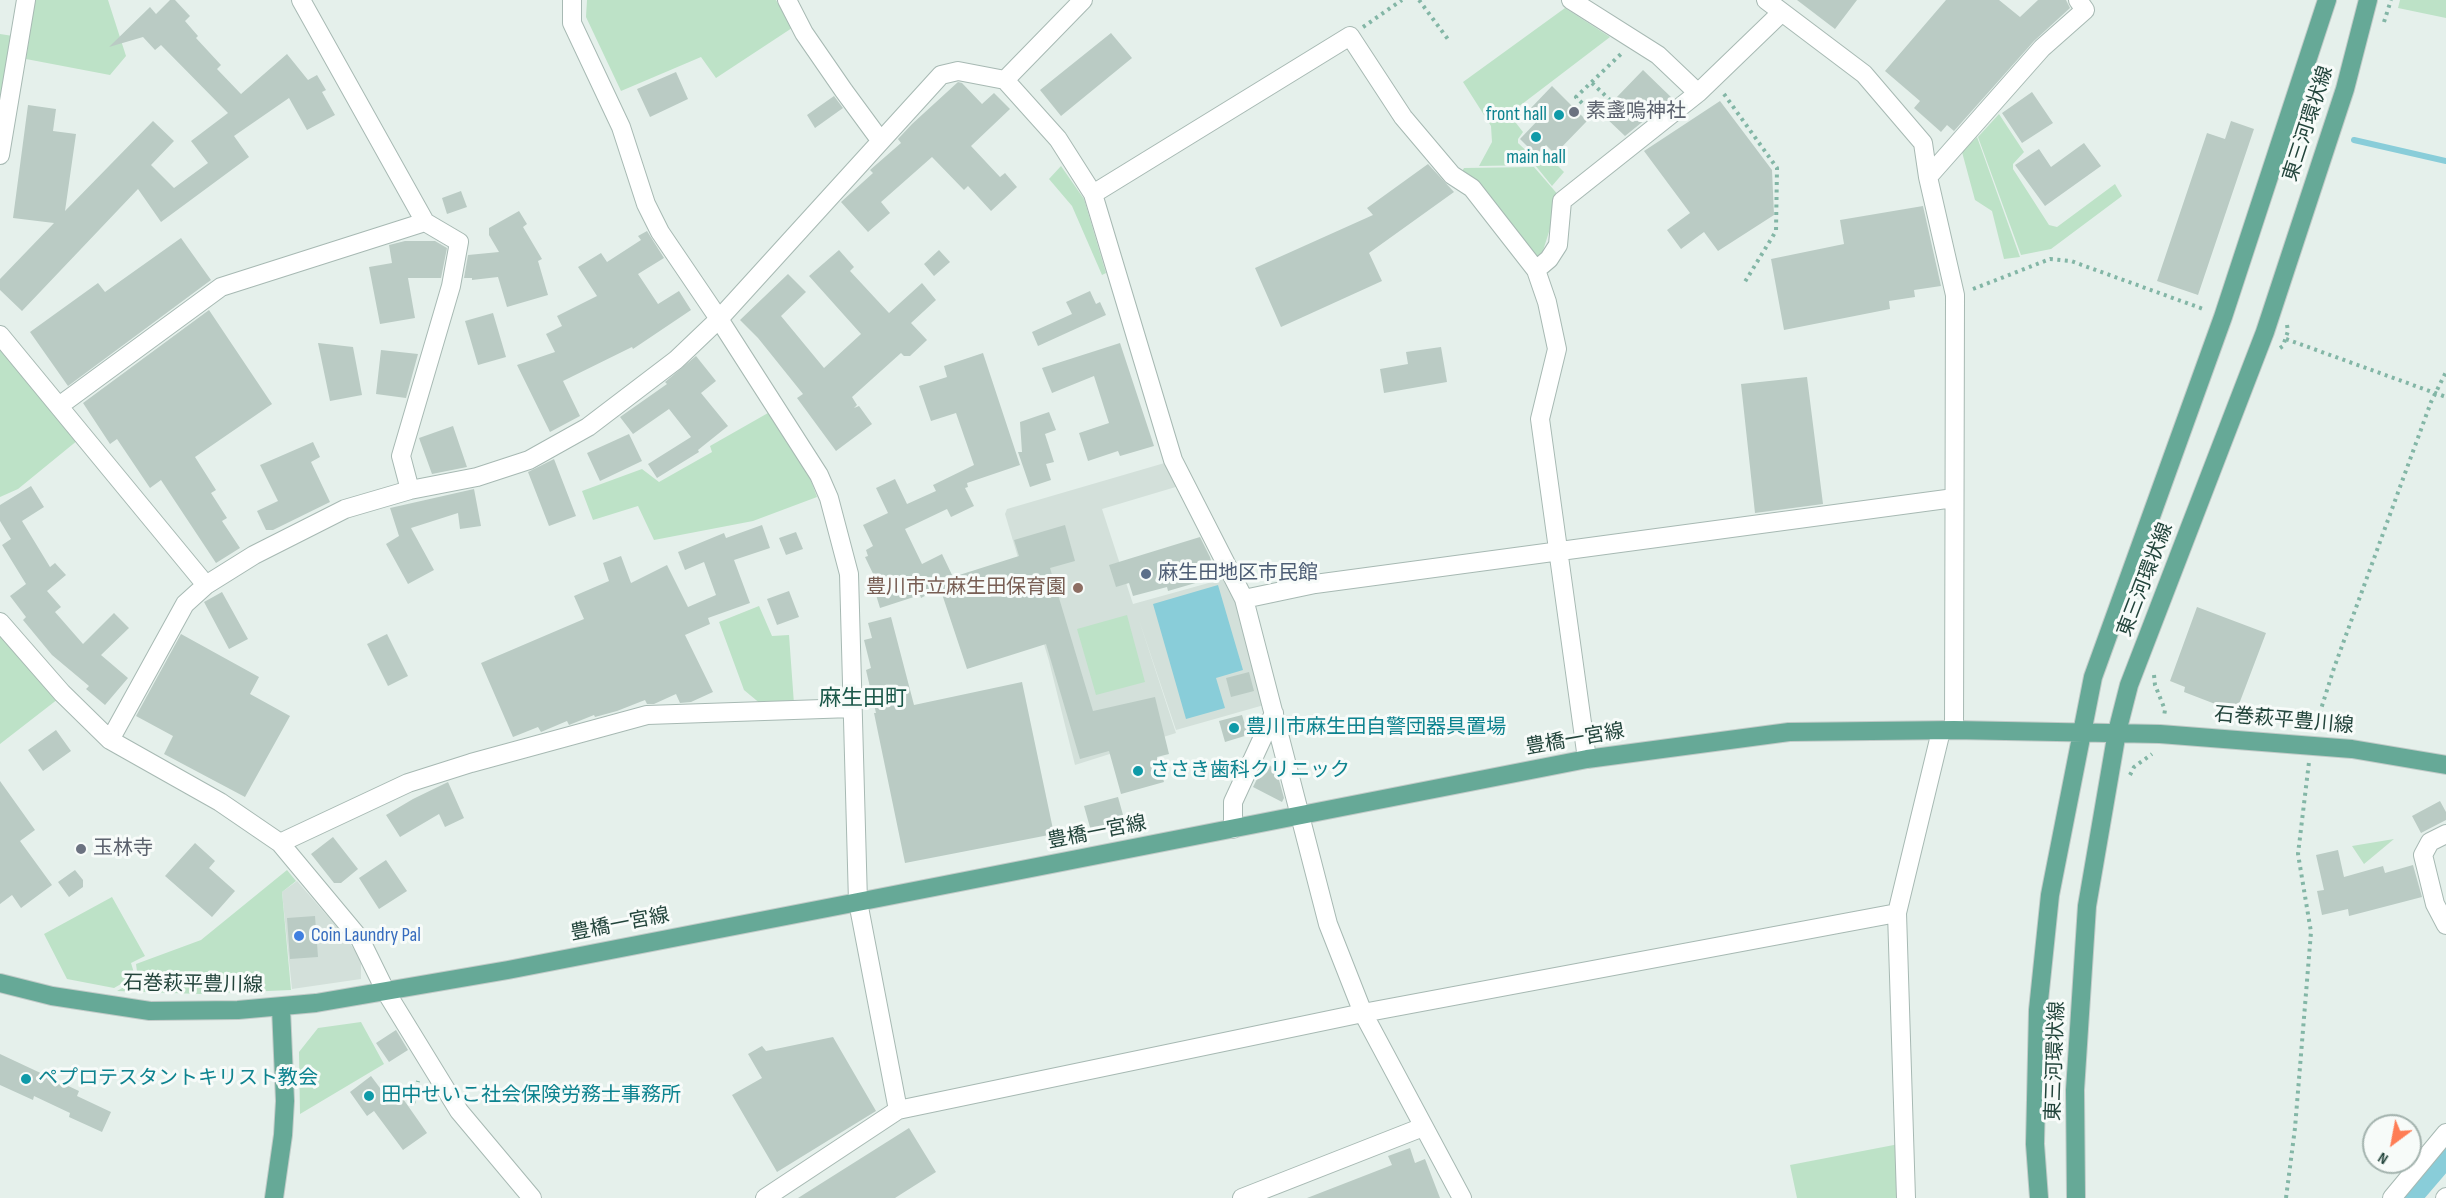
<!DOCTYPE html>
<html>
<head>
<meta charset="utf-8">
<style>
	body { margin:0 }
	#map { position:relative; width:2446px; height:1198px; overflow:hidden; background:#e5f0eb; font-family:"Sofia Sans Condensed",sans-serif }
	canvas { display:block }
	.north { position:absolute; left:2362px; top:1114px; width:60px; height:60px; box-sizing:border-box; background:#f7fbf9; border:2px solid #a2b2ad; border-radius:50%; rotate:212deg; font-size:16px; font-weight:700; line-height:24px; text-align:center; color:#22443b }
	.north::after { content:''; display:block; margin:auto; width:21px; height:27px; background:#fe7d55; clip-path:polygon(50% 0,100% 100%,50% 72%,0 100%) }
</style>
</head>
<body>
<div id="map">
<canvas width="2446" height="1198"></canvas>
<div class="north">N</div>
</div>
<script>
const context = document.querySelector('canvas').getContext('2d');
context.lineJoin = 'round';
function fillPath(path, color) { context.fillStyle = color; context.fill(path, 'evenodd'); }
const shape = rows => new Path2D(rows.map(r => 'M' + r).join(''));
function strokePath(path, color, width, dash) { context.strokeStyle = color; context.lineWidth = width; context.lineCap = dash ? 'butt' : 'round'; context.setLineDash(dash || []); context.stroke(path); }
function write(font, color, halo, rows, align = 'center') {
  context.font = font + ' "Sofia Sans Condensed","Noto Sans JP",sans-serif'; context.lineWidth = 6; context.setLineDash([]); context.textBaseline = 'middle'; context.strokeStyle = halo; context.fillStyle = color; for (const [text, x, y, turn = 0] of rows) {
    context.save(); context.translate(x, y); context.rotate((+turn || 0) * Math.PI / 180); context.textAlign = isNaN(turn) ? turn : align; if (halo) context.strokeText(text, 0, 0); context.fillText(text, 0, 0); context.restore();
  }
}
fillPath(shape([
	[1168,462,1179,486,1102,509,1133,604,1223,579,1237,606,1264,705,1176,730,1139,620,1176,733,1075,765,1049,661,1005,514,1007,509],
	[297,881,343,934,361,959,361,979,292,989,282,892]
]), '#d3e0da');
fillPath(shape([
	[35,0,108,0,126,56,110,75,26,59],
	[587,0,776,0,792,28,716,78,701,57,621,91,586,17],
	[2400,0,2446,0,2446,18,2398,8],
	[1565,8,1610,37,1509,114,1523,132,1518,139,1518,143,1534,158,1540,160,1547,155,1564,172,1552,186,1535,165,1479,166,1492,142,1491,126,1463,82],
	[0,34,13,36,0,111],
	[1999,114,2024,152,2013,164,2013,169,2049,225,2057,227,2115,184,2122,196,2051,249,2021,255,1978,137],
	[1977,137,2020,257,2004,259,1992,211,1975,200,1962,152],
	[1061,166,1084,199,1106,273,1102,275,1072,206,1049,179],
	[1534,167,1560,197,1541,257,1536,260,1461,173,1464,168],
	[0,349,78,440,18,489,0,497],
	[768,413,810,478,817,497,753,521,654,540,638,506,593,520,582,491,642,469,659,482,712,452,710,446],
	[759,606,772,636,789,635,794,704,762,705,744,690,719,622],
	[1127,615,1145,682,1096,695,1077,629],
	[0,634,58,699,0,744],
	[2394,839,2364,864,2352,846],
	[287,870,296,881,282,892,291,990,200,994,117,991,138,979,136,964,201,940],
	[112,897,145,956,131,963,135,976,114,988,67,979,44,934],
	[361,1022,384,1064,300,1114,299,1052,318,1028],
	[1899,1144,1900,1198,1797,1198,1790,1165]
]), '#bde2c7');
fillPath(shape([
	[1218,585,1243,670,1216,678,1225,708,1186,719,1153,604]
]), '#89cdd9');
strokePath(shape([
	[2354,140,2446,161]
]), '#89cdd9', 6);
strokePath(shape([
	[2411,1198,2446,1157]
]), '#89cdd9', 21);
fillPath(shape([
	[170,0,175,0,190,16,185,21,198,36,196,38,221,65,217,69,241,94,287,54,308,80,317,75,326,90,322,92,335,115,307,130,289,98,234,136,249,157,161,222,138,189,22,311,0,290,0,279,54,223,13,218,28,105,56,109,53,131,76,134,65,211,153,121,174,141,151,165,174,188,208,163,191,141,228,113,161,45,155,50,143,37,109,47,150,7,156,14],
	[1797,0,1857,0,1835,29],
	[1946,0,1999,0,2020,17,2038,0,2066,0,2070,8,2034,41,1954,131,1947,125,1941,132,1914,108,1920,101,1885,71],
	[1111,33,1132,58,1061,116,1040,90],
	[1643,70,1672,98,1625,136,1605,117,1619,102,1615,99],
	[676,72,688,99,650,117,637,89],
	[958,82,962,83,982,104,994,93,1010,109,971,146,1000,177,1005,173,1017,187,991,211,968,186,964,190,932,157,881,202,890,213,868,232,841,202,873,173,870,170,901,143,898,139,912,124],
	[1552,86,1587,121,1555,154,1546,145,1536,155,1520,139,1540,118,1530,109],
	[2032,92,2053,123,2022,143,2002,113],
	[834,96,843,108,815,128,807,115],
	[1720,101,1772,170,1774,215,1718,251,1704,232,1681,249,1667,230,1690,213,1644,151],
	[2231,121,2254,129,2198,295,2157,281,2207,133,2225,139],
	[2084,143,2101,166,2045,206,2015,165,2039,149,2051,167],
	[1428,164,1454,192,1369,253,1382,281,1281,327,1255,268,1373,215,1367,208],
	[461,191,467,207,447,214,442,198],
	[1923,206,1941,286,1914,290,1915,297,1889,301,1890,309,1784,330,1771,259,1844,244,1840,220],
	[519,211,527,224,523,227,542,259,538,261,548,295,507,307,498,277,472,280,472,278,464,278,468,255,499,252,489,235,489,228],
	[647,231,664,258,638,274,658,304,679,291,691,310,633,349,632,347,563,381,580,416,550,432,517,365,555,352,546,334,562,326,557,316,597,296,578,267,601,253,607,262,641,240,638,236],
	[181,238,211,280,68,386,30,332,98,283,105,292],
	[405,241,435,241,447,248,441,278,408,278,415,318,380,324,369,267,392,263,389,245],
	[839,250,854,267,850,271,889,313,922,283,936,300,911,323,927,340,910,356,904,356,901,353,852,397,857,405,854,408,859,406,872,424,836,451,797,398,803,394,758,338,740,320,788,274,806,292,781,316,824,368,861,334,809,276],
	[939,250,950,262,934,276,924,264],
	[1090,291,1096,304,1100,302,1106,315,1038,346,1032,332,1072,314,1066,302],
	[209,310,272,404,195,457,216,490,211,493,227,518,222,521,240,548,216,563,161,480,150,488,117,439,110,444,83,403],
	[493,313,506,357,478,365,465,321],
	[318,343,353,347,362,395,330,401],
	[1120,343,1154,446,1120,456,1118,451,1088,461,1079,433,1109,423,1094,376,1052,393,1042,368],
	[1441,347,1447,382,1384,393,1380,369,1408,364,1406,352],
	[381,350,418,354,406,398,376,394],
	[983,353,1020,465,967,483,968,487,965,488,974,506,951,517,947,509,905,529,922,564,942,554,953,577,1019,556,1014,540,1065,525,1075,561,1050,568,1093,711,1155,697,1169,754,1157,757,1164,782,1121,794,1109,751,1080,759,1046,644,967,669,940,588,921,598,920,595,880,608,873,585,878,584,865,557,868,556,866,550,873,546,863,525,888,513,876,488,895,479,907,504,936,491,933,485,974,465,956,413,931,421,919,386,947,377,944,366],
	[696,356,716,381,701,393,728,426,698,450,699,452,657,478,648,464,691,437,669,409,633,434,620,417,667,384,665,382],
	[1807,377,1823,504,1755,513,1741,384],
	[1049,412,1056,430,1045,434,1054,462,1046,464,1051,480,1030,487,1018,452,1022,452,1020,422],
	[453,426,467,467,432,474,419,438],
	[629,434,642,461,600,481,587,453],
	[313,442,320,457,311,462,330,502,273,530,266,530,257,511,278,501,260,465],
	[554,459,576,516,549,526,528,472],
	[31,486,44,507,22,521,50,567,55,563,66,575,47,591,61,607,55,612,83,644,114,613,129,628,101,655,128,678,105,705,86,689,89,686,52,655,23,620,26,617,10,596,26,584,2,545,11,539,0,521,0,505],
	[474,489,481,526,460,529,458,513,411,528,434,570,408,584,386,544,399,536,390,508],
	[762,525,770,548,734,560,750,603,708,618,710,624,685,635,713,692,691,702,680,703,676,694,654,704,647,704,645,700,617,711,595,717,594,715,569,725,567,721,541,732,538,727,513,737,481,663,584,619,574,596,609,581,603,563,621,556,631,583,667,565,688,607,716,595,704,562,685,570,678,552,724,533,726,538],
	[796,532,803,549,786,555,779,538],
	[1200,537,1210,557,1216,577,1168,591,1167,587,1133,596,1129,583,1116,587,1109,565],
	[789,591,799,617,777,625,767,599],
	[222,592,248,639,229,649,204,602],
	[2197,607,2266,633,2236,712,2184,692,2185,687,2170,681],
	[891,617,914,705,1022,682,1054,834,905,863,874,713,876,713,866,670,871,668,864,640,872,638,868,623],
	[181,634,259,677,250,694,290,716,245,797,164,754,173,736,136,716],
	[387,634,408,676,388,686,367,644],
	[1249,672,1254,691,1231,697,1226,678],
	[1242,715,1248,735,1225,742,1219,721],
	[56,730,71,751,43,771,28,750],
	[1265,763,1276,769,1284,798,1282,802,1253,787],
	[0,781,35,830,20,841,52,885,21,908,12,895,0,904],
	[448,782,464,818,445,827,439,814,400,837,386,815,413,799],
	[1118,797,1125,822,1091,831,1084,806],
	[2440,801,2446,812,2446,820,2421,833,2412,816],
	[333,837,358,869,341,883,334,883,311,854],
	[195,843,215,861,209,868,235,891,212,917,165,876],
	[2338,850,2344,877,2383,866,2385,873,2413,865,2422,897,2349,916,2348,909,2322,915,2317,891,2324,890,2316,855],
	[386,860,407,891,379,909,359,878],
	[75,870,83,880,83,887,69,897,58,882],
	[315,916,318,957,290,959,287,918],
	[396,1030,408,1050,389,1062,376,1043],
	[833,1037,876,1111,777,1172,732,1095,762,1078,748,1054,762,1046,766,1051],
	[0,1054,79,1091,77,1096,111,1112,102,1132,69,1117,70,1113,34,1096,33,1100,0,1085],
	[371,1076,389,1100,399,1093,427,1133,403,1150,374,1111,367,1116,350,1092],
	[909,1128,936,1172,895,1198,798,1198],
	[1410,1148,1415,1163,1425,1159,1440,1198,1307,1198,1392,1165,1388,1156]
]), '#bacbc4');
const minor = shape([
	[301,0,425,222,459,242,451,286,401,456,410,490],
	[572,0,572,23,621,127,646,204,660,232,719,319,819,475,829,498,849,574,858,902,898,1110],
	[787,0,804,33,844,91,880,140],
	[1571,0,1658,55,1698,93],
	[1766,0,1864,74,1923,143,1928,177,1955,295,1954,730],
	[1005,80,1083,0],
	[0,155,26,0],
	[1928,177,2042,48,2085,10,2078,0],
	[1093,194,1350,36,1403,117,1452,175,1472,188,1536,270,1547,302,1557,349,1540,419,1587,759],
	[1536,270,1549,259,1558,245,1562,201,1698,93,1782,12],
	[0,335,206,585],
	[59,406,221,287,425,222],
	[1244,599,1315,584,1954,498],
	[0,622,62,693,110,740,220,802,280,843,360,939,386,992,459,1111,532,1198],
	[110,740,185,604,206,585,254,555,345,509,410,490,477,477,529,460,588,427,676,360,719,319,941,75,958,71,1005,80,1058,139,1093,194,1173,460,1244,599,1328,924,1363,1013,1462,1198],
	[1233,829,1233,802,1274,713],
	[2446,834,2430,842,2423,855,2435,904,2446,925],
	[280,843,408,783,471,763,647,715,852,708],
	[765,1198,898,1110,1363,1013,1897,913],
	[1242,1198,1423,1127],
	[1906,1198,1897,913,1941,731],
	[2392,1198,2446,1133],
	[2445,1198,2446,1197]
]);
const major = shape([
	[0,983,52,996,150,1011,238,1010,316,1003,508,970,858,902,1587,759,1789,732,1954,730,2160,734,2352,749,2446,765],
	[274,1198,283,1135,285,1101,281,1008],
	[2039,1198,2035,1144,2038,1010,2050,895,2093,677,2223,317,2327,0],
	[2076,1198,2075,1090,2087,906,2117,732,2129,685,2265,332,2345,89,2368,0]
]);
strokePath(minor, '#a7b9b3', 20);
strokePath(major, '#c1cbc8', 20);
strokePath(shape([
	[1419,0,1450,42],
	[2384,22,2391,0],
	[1363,27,1402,0],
	[1592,83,1610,100],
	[1724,94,1777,168,1776,231,1743,285],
	[1598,119,1576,97,1622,53],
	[1973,289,2050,259,2071,261,2206,310],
	[2286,339,2446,397],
	[2280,348,2283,346,2288,331,2287,325],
	[2154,675,2155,685,2165,710,2164,716],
	[2315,728,2334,668,2431,402,2446,372],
	[2130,775,2134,767,2152,754],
	[413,1104,418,1081],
	[2286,1198,2295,1128,2311,932,2298,854,2309,762]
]), '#83b6a6', 4, [3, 4.5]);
strokePath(minor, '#fff', 18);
strokePath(major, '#66a997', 18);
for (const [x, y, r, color] of [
	[1574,112,6,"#6b7280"],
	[1559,115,6,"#0f9aa8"],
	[1536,137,6,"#0f9aa8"],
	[1146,574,6,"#5c6f8a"],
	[1078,588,6,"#8d6e63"],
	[1234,728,6,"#0f9aa8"],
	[1138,771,6,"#0f9aa8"],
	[81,849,6,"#6b7280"],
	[299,936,6,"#3f7fe0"],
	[26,1079,6,"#0f9aa8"],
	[369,1096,6,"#0f9aa8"]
]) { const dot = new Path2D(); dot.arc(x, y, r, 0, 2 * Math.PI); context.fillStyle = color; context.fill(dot); strokePath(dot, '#f7fbf9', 2); }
write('20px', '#5b616d', '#f7fbf9', [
	["素盞嗚神社",1586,112],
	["玉林寺",93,849]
], 'left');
write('20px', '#0d838f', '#f7fbf9', [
	["front hall",1547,115,"right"],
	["main hall",1536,158,"center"],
	["豊川市麻生田自警団器具置場",1246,728],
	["ささき歯科クリニック",1150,771],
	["ペプロテスタントキリスト教会",38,1079],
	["田中せいこ社会保険労務士事務所",381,1096]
], 'left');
write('20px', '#22443b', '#f7fbf9', [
	["東三河環状線",2309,124,-72],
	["東三河環状線",2146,580,-69],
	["石巻萩平豊川線",2284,721,5],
	["豊橋一宮線",1575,740,-10],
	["豊橋一宮線",1097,833,-11],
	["豊橋一宮線",620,925,-11],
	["石巻萩平豊川線",193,985,1],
	["東三河環状線",2056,1061,-88]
]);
write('20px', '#4e5e75', '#f7fbf9', [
	["麻生田地区市民館",1158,574]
], 'left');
write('20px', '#785e54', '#f7fbf9', [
	["豊川市立麻生田保育園",1066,588]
], 'right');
write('20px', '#366cbe', '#f7fbf9', [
	["Coin Laundry Pal",311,936]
], 'left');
write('22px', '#1b5849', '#f7fbf9', [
	["麻生田町",863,699]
]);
</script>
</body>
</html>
